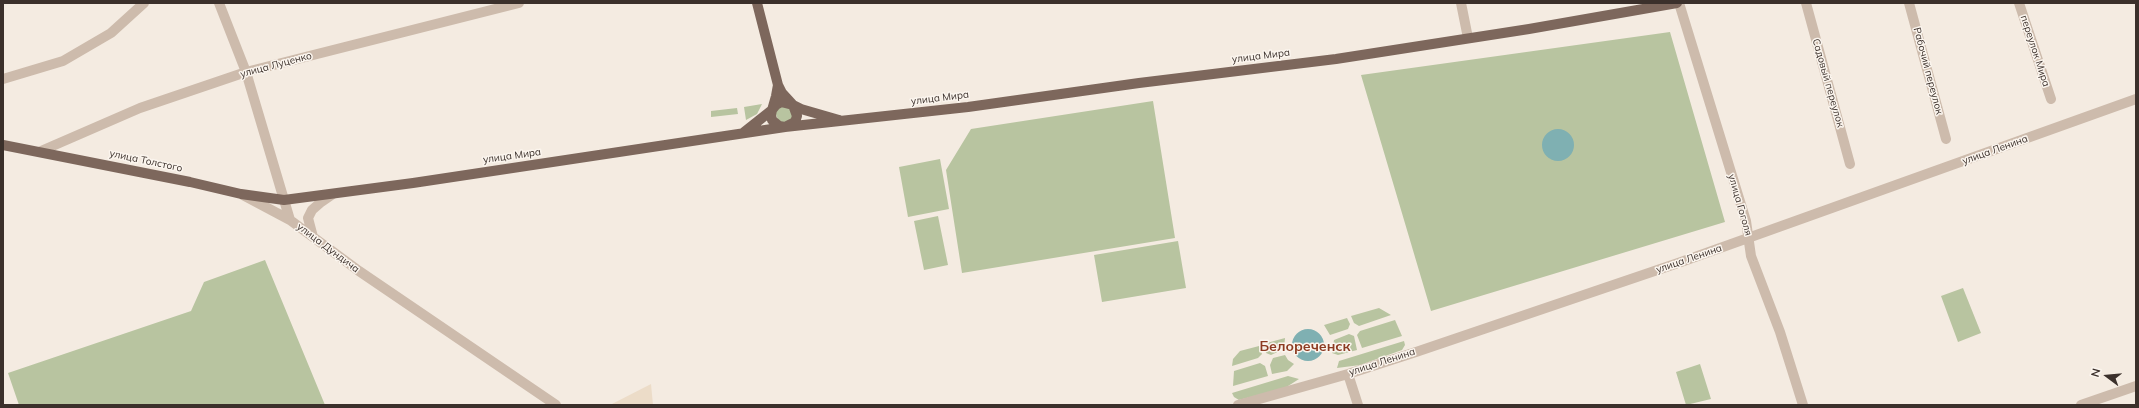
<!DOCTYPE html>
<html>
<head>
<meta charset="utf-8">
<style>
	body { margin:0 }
	#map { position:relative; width:2139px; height:408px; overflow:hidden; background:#f4ebe1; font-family:Mulish,sans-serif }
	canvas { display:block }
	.frame { position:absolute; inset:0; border:4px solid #3b302b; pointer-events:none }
	.north { position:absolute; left:2087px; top:356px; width:40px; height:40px; -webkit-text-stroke:3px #fbf5ee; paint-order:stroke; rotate:286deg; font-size:11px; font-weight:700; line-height:16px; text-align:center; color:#3b302b }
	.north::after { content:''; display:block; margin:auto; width:14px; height:18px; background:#3b302b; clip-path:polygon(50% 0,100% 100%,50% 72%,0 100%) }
</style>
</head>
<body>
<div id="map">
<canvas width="2139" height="408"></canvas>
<div class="frame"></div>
<div class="north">N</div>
</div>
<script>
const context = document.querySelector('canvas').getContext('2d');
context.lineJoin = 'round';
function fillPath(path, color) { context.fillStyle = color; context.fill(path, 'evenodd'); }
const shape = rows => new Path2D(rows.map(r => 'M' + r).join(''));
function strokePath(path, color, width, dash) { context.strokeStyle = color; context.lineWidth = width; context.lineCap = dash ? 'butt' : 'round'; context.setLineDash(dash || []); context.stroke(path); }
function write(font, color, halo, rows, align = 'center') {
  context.font = font + ' Mulish,sans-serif'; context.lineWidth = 3; context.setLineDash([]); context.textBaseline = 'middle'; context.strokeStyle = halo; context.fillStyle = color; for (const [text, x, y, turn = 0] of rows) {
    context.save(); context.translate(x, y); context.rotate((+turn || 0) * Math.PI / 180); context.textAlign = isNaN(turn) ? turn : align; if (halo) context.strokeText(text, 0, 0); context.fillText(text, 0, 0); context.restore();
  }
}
fillPath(shape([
	[1670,32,1725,222,1431,311,1361,75],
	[1153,101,1175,238,962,273,946,170,971,129],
	[762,104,757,114,746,120,744,107],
	[781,105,792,107,793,118,784,123,779,122,775,112],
	[737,108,738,114,711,117,711,111],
	[940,159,949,209,908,217,899,167],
	[938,216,948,265,924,270,914,221],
	[1178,241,1186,288,1102,302,1094,255],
	[265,260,325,405,19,405,8,373,191,311,204,282],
	[1963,288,1981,333,1958,342,1941,296],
	[1379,308,1391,315,1359,326,1354,323,1351,316],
	[1347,318,1350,324,1348,329,1330,335,1324,325],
	[1395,320,1402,336,1362,348,1357,335,1360,331],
	[1349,334,1354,336,1357,350,1338,355,1332,353,1334,340],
	[1285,338,1284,349,1271,355,1266,353,1263,344],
	[1404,341,1405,345,1402,350,1360,365,1337,368,1339,361],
	[1259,346,1262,354,1258,358,1232,366,1233,359,1240,351],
	[1285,355,1288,360,1294,364,1287,371,1272,374,1270,365,1273,358],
	[1260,363,1265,366,1268,376,1233,386,1234,371],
	[1700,364,1711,399,1686,405,1676,372],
	[1288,376,1299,379,1285,388,1239,400,1234,397,1232,393]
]), '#b8c4a0');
fillPath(shape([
	[651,384,653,405,610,405]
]), '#ecdcc8');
fillPath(shape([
	'1542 145a16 16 0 1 1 32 0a16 16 0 1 1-32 0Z',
	'1292 345a16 16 0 1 1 32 0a16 16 0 1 1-32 0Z'
]), '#7fb0b2');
strokePath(shape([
	[219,3,246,72,290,220,359,271,556,405],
	[1461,3,1468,38],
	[1679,3,1746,221,1751,256,1780,332,1803,405],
	[1806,3,1850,164],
	[1909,3,1946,139],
	[2019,3,2051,99],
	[3,79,63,61,111,33,144,3],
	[41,151,140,108,246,72,519,3],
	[243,195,290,220],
	[313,237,308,218,312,210,320,203,333,194],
	[1348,374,1358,405],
	[1238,405,1348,374,1416,352,1681,262,2136,99],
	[2081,405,2136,386]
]), '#cdbbac', 10);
strokePath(shape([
	[757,3,778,85,782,93,793,105,801,109,839,120],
	[743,133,772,110,776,105,781,102,793,105,797,116,795,122,785,127,779,126,772,120,771,115,772,110,776,96,778,85],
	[3,145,190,182,241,194,284,200,413,183,785,127,968,107,1139,83,1336,59,1529,29,1677,3]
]), '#7d675c', 10);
write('10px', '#3b302b', '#fbf5ee', [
	["переулок Мира",2035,51,72],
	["улица Мира",1261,56,-7],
	["улица Луценко",276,65,-15],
	["Рабочий переулок",1928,71,75],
	["Садовый переулок",1828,83,74],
	["улица Мира",940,98,-7],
	["улица Ленина",1995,150,-20],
	["улица Мира",512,156,-8],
	["улица Толстого",146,161,12],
	["улица Гоголя",1740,205,74],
	["улица Дундича",328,248,37],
	["улица Ленина",1689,259,-19],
	["улица Ленина",1382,362,-18]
]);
write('bold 14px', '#8c3b22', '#fbf5ee', [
	["Белореченск",1305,347]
]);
</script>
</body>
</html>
